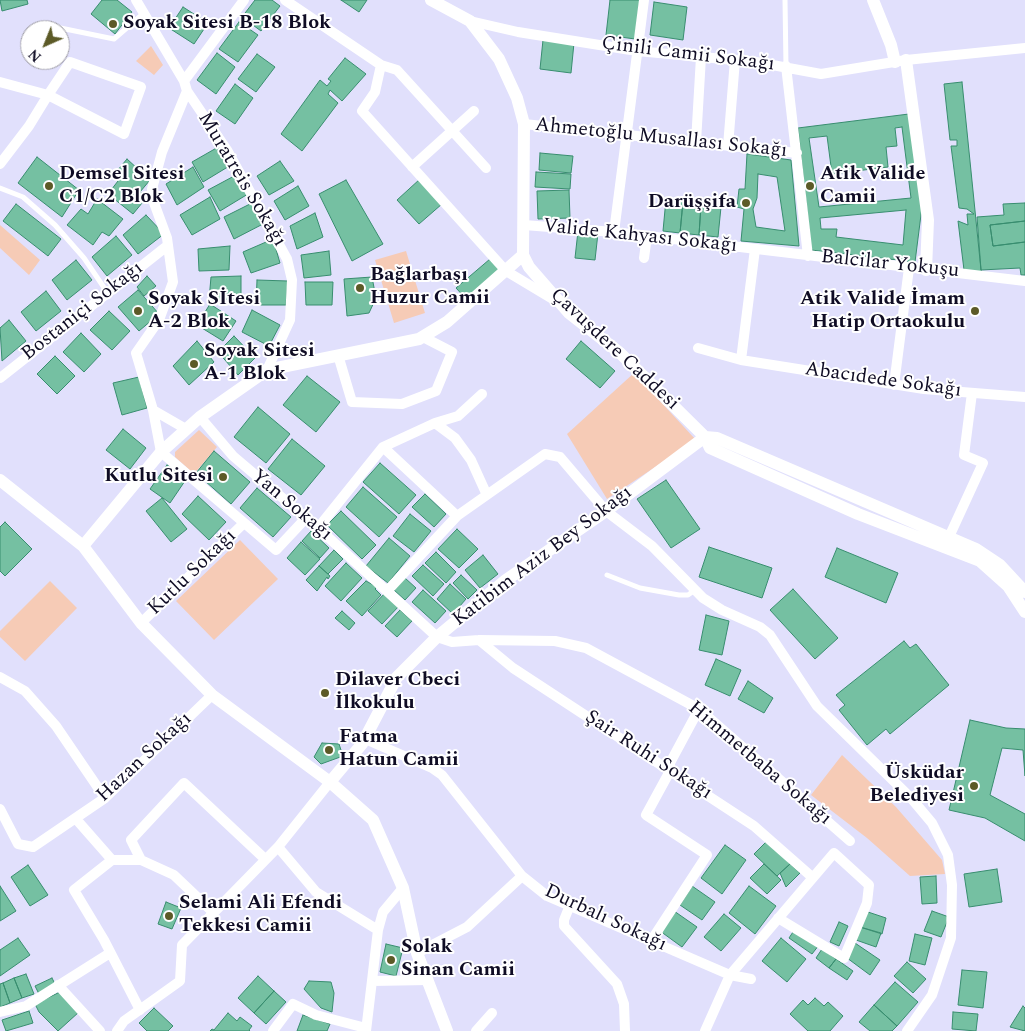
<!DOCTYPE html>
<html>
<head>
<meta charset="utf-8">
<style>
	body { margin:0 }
	#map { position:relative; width:1025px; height:1031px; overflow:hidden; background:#e1e0fc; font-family:Spectral,serif }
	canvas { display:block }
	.north { position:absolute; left:20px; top:20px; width:50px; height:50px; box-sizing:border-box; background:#fff; border:1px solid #9f9ea7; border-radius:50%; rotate:224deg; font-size:14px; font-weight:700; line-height:20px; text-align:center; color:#0f0c24 }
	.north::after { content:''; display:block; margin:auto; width:18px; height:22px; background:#5c5a27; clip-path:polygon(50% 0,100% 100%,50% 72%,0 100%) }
</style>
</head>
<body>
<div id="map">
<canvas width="1025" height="1031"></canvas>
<div class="north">N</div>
</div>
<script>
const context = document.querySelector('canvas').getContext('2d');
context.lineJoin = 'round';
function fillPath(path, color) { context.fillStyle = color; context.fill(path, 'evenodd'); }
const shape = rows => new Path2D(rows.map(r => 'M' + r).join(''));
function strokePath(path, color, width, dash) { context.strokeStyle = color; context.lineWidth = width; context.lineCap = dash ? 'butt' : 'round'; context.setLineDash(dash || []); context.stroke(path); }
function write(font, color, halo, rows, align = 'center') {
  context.font = font + ' Spectral,serif'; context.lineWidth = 4; context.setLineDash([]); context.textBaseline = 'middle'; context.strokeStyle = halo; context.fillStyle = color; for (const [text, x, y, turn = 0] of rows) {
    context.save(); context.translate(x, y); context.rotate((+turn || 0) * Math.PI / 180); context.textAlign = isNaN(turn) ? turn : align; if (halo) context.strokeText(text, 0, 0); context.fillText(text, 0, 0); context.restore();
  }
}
fillPath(shape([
	[151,46,163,65,154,75,136,61],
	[0,225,40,260,29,275,0,248],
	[406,251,425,313,394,323,375,260],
	[634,373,696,440,607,499,567,434],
	[199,430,217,447,194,474,175,457,175,452],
	[240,540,278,579,214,640,176,601],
	[50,581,77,608,25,661,0,637,0,631],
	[842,755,896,807,942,860,945,874,910,876,867,838,811,795]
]), '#f6cbb6');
const building = shape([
	[0,0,27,0,28,4,2,11,0,0],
	[102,0,117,0,132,12,115,34,91,14,102,0],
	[255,0,272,0,280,6,261,31,242,17,255,0],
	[341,0,367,0,359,12,341,0],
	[610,0,640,0,635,39,606,35,610,0],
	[654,2,687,7,683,40,650,35,654,2],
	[183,7,208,23,194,44,169,28,183,7],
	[239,22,258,35,238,62,219,49,239,22],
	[543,40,574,43,571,73,540,69,543,40],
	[217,53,235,67,216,94,197,80,217,53],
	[257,54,275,67,256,92,238,79,257,54],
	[345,58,366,74,342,101,330,90,328,94,338,103,302,151,281,134,320,80,327,86,331,81,328,79,345,58],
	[962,82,981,270,983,274,964,270,958,221,968,225,967,214,974,214,967,209,959,208,951,146,957,146,957,140,950,140,944,84,962,82],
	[235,84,253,98,235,124,216,111,235,84],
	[909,114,922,207,915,262,811,250,798,128,909,114],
	[902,127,911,198,819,207,809,138,827,136,832,174,888,167,886,147,897,146,895,128,902,127],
	[906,210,903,245,836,237,837,229,821,229,820,218,906,210],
	[220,146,231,165,203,182,192,162,220,146],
	[540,153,573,156,571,173,539,170,540,153],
	[747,154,791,160,799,246,741,241,744,209,737,207,739,189,745,189,747,154],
	[758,174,777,177,785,231,756,227,753,209,757,198,758,174],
	[37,157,79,190,62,217,18,183,37,157],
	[127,159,150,180,140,192,147,197,133,214,108,194,118,181,112,177,127,159],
	[280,161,294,181,269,195,257,176,280,161],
	[193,167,204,187,177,205,166,184,193,167],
	[536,172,571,174,570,189,535,187,536,172],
	[236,175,248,194,220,211,208,190,236,175],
	[420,179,442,204,419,224,397,200,420,179],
	[346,180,383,244,352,261,319,194,346,180],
	[298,186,309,206,285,220,274,201,298,186],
	[569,190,570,218,538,219,537,191,569,190],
	[210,197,220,219,192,235,180,215,210,197],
	[97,199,123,219,109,236,102,232,93,245,67,225,81,209,88,214,97,199],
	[666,199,683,200,680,233,663,231,666,199],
	[252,203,263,224,234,239,224,217,252,203],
	[683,203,701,205,699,235,680,233,683,203],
	[1025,203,1025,221,990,225,993,246,1025,242,1025,275,1021,275,1020,268,981,270,977,217,1004,215,1003,204,1025,203],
	[16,204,61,239,48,256,3,221,16,204],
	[701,205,721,207,718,237,699,235,701,205],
	[315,213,323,237,297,249,290,226,315,213],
	[146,215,164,234,138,254,123,235,146,215],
	[1025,221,1025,242,993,246,990,225,1025,221],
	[578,231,598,233,595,260,575,258,578,231],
	[116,236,132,255,107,276,92,257,116,236],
	[273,239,280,263,251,273,243,252,273,239],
	[230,246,229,270,199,271,198,249,230,246],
	[329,251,331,275,304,278,301,255,329,251],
	[490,259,502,273,468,301,456,288,490,259],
	[76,260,92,280,67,300,52,280,76,260],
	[147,276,156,286,144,296,137,287,147,276],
	[241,276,241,299,209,300,211,277,241,276],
	[372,277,376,298,369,313,347,316,344,279,372,277],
	[257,280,288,281,286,305,256,305,257,280],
	[305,282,333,282,332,305,306,305,305,282],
	[138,290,159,314,139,331,118,307,138,290],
	[46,291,61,311,36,331,21,312,46,291],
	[210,304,236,321,223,341,197,325,210,304],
	[252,310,280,325,269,346,242,332,252,310],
	[109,311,130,331,112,350,90,330,109,311],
	[9,320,26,341,2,361,0,328,9,320],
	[81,333,101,354,84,372,63,352,81,333],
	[234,336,255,358,238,375,218,352,234,336],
	[197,341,214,362,189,385,173,366,197,341],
	[581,341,615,371,600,388,566,359,581,341],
	[55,356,75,376,57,394,37,374,55,356],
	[307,376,340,402,316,432,283,405,307,376],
	[139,377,147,408,122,415,113,383,139,377],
	[258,407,290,434,266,463,234,437,258,407],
	[123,429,146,448,130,469,106,450,123,429],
	[292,439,325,466,301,495,268,469,292,439],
	[214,451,250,482,231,504,196,473,214,451],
	[380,463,416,495,399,514,363,482,380,463],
	[167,465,187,478,170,503,150,489,167,465],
	[666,480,700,529,671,548,637,499,666,480],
	[363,487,397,517,379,537,346,507,363,487],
	[257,488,291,517,273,537,240,508,257,488],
	[425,494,446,514,434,527,412,507,425,494],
	[198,496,226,522,209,540,182,514,198,496],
	[162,498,187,529,171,542,146,511,162,498],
	[341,511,376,545,362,559,327,525,341,511],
	[410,514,431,531,414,552,393,536,410,514],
	[5,522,32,549,5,576,0,571,0,527,5,522],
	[457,529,478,549,459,568,438,549,457,529],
	[311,531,329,548,320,558,302,541,311,531],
	[389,538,410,556,388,583,366,566,389,538],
	[301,542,320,559,305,575,287,558,301,542],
	[709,547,772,568,762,598,699,577,709,547],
	[837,548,898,573,886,603,825,577,837,548],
	[334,550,343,559,328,574,319,566,334,550],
	[436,552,456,572,446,583,425,563,436,552],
	[483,555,498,574,480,588,465,570,483,555],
	[346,563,362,578,341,601,325,586,346,563],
	[423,565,444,584,433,596,412,576,423,565],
	[319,566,330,576,328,579,327,577,317,591,306,580,319,566],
	[461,575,477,590,468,599,453,583,461,575],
	[405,578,416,588,405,600,394,590,405,578],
	[366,581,377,587,375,589,381,595,362,616,346,601,366,581],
	[450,584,466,599,453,614,437,599,450,584],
	[793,589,838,638,815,659,770,610,793,589],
	[423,590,446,611,435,623,412,602,423,590],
	[386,592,400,605,382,624,368,611,386,592],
	[400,610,412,621,397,637,385,626,400,610],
	[342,611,355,623,349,630,335,618,342,611],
	[706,615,729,621,722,655,699,650,706,615],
	[904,641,910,648,916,644,949,685,890,734,886,729,867,745,839,710,845,705,836,695,904,641],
	[716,659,741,670,730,696,705,685,716,659],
	[748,681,773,698,764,713,738,699,748,681],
	[970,720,1006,728,1025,729,1025,776,1023,750,1002,748,990,795,1025,814,1025,841,985,818,949,810,970,720],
	[322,743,339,744,343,756,321,764,314,757,322,743],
	[767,841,790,864,777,876,754,854,767,841],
	[725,845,746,860,722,894,701,878,725,845],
	[764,864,781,880,767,894,750,878,764,864],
	[790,864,800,873,786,887,780,873,790,864],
	[28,865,48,895,30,906,11,877,28,865],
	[997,869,1002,902,969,907,964,874,997,869],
	[936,876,937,903,922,904,920,877,936,876],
	[0,886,16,911,0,921,0,886],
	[692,886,715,902,702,920,680,905,692,886],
	[749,886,776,906,755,934,729,913,749,886],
	[166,902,181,908,172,929,158,924,166,902],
	[674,911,697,927,682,947,660,931,674,911],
	[865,911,886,918,882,934,860,927,865,911],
	[932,911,949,917,941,937,924,931,932,911],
	[724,914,741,928,721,951,704,937,724,914],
	[839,922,848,926,839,946,830,942,839,922],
	[860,927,881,933,876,947,856,940,860,927],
	[795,929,819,945,812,954,789,938,795,929],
	[915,934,932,938,925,965,909,961,915,934],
	[18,938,30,955,0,976,0,950,18,938],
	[781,938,806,959,787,982,762,961,781,938],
	[852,941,880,960,870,975,843,955,852,941],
	[386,944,403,948,396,976,380,972,386,944],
	[822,949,836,959,829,968,816,958,822,949],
	[836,959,853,971,847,980,829,968,836,959],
	[907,962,926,979,913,993,894,976,907,962],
	[962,970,987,972,983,1008,958,1005,962,970],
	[26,974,34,994,22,998,14,978,26,974],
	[258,976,274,991,254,1013,238,998,258,976],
	[14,978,22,998,10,1003,3,983,14,978],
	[52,978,56,986,39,994,35,986,52,978],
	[309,981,331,982,334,993,332,1012,321,1008,304,989,309,981],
	[895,982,918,1002,897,1026,874,1005,895,982],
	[3,983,10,1003,0,1007,0,984,3,983],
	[274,991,286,1002,266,1024,254,1013,274,991],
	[60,992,79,1012,58,1031,39,1012,35,1004,60,992],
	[815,998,824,1006,828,1002,843,1016,830,1031,808,1031,790,1014,803,1000,808,1005,815,998],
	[874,1005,897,1026,892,1031,870,1031,859,1022,874,1005],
	[1023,1006,1025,1008,1025,1031,1010,1027,1023,1006],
	[154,1008,173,1026,168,1031,147,1031,139,1023,154,1008],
	[29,1011,33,1023,6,1031,2,1020,29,1011],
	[953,1012,978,1014,976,1031,952,1029,953,1012],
	[228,1013,237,1021,240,1017,252,1026,249,1030,250,1031,210,1031,212,1029,214,1030,228,1013],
	[303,1015,330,1024,327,1031,297,1031,303,1015]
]);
fillPath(building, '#75c0a2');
strokePath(building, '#388d6f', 1);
strokePath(shape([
	[785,0,786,66],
	[41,24,114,39,144,13],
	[0,188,23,197,55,225,84,258,107,292],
	[607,575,640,588,679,595,688,595,695,590]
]), '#fff', 5);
strokePath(shape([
	[136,0,184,81,187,91,227,150,287,259,292,280,290,320,267,370],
	[285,0,381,65,397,70,486,168],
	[470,21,518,32,637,51,756,62,821,74,906,60,1025,48],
	[381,65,375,92,362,111,506,271,556,301],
	[786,66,808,256],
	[184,81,244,0],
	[0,82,48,95,124,134,141,87,70,62,48,95,29,126,0,164],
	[187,91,162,152,152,189,153,200,167,238,173,282,159,320,136,353,153,410,161,452,276,550,306,518],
	[524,124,797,153],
	[696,142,701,57],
	[728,146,735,60],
	[412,167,474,111],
	[524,225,614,232,1025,281],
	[614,232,644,0],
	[644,258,647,236],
	[698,348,741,360,924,389,1025,397],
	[338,355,352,402,402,404,436,391,452,352,423,337],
	[741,360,755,249],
	[0,378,167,246],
	[894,385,909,268],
	[153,410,186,429],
	[200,417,233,456,318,528,437,637,452,642,479,640,555,641,586,648,699,709,850,841],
	[435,423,455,438,471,460,486,493],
	[383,447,457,516,545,454,560,457,606,511,652,546,703,598,722,610,760,627,770,635,817,706,911,798,932,823,948,855,952,885,951,938,932,995,907,1031],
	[318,528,383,447,435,423,458,416,482,394],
	[949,537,983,463,964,455,972,393],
	[388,590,457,516],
	[141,623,244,523],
	[479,640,513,668,754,826,812,877],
	[0,677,25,691,56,726,105,798],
	[365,739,432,768,442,775,522,876,547,896,730,975,751,979],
	[0,809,18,844,33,847,105,798,212,695],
	[76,819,112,860],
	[278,847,316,892,378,930],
	[141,860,131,840,184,783,265,859],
	[570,905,564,920,564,926,617,984,624,1004,625,1031],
	[651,941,707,855,646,815,670,771,670,763,699,709],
	[417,953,467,927,522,876],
	[372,981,428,980],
	[58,985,100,1031],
	[140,1010,104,940,74,890,112,860,141,860,174,875,214,913],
	[0,1012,26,1006,110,953],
	[117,1031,124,1021,180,981,182,945,278,847,330,782],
	[273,1031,293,1004,316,1015,366,1028],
	[366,1031,378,930,383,912,403,888],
	[476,1031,492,1013],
	[705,1031,730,975,834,853,869,885,867,903,844,958,778,918]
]), '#fff', 10);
strokePath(shape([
	[431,0,470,21,499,59,517,98,524,124,523,255,529,267,569,313,620,353,705,437,710,448,858,514,980,561,1008,586,1025,612],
	[873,0,891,45,895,62],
	[906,60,928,220,926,270],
	[705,437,717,438,976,549,1000,565,1025,592],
	[0,480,83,546,141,623,212,695,330,782,373,820,403,888,417,953,447,1031],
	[83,546,161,452,200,417,267,370,419,339,447,322,523,255],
	[330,782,362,744,397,677,437,637,506,580,606,511,705,437]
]), '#fff', 12);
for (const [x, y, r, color] of [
	[113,24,5,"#5c5a27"],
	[49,186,5,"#5c5a27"],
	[810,186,5,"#5c5a27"],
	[746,203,5,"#5c5a27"],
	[360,288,5,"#5c5a27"],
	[138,311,5,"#5c5a27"],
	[975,311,5,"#5c5a27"],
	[194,364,5,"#5c5a27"],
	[223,477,5,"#5c5a27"],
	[325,693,5,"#5c5a27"],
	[329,750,5,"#5c5a27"],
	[974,786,5,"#5c5a27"],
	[169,916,5,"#5c5a27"],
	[391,960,5,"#5c5a27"]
]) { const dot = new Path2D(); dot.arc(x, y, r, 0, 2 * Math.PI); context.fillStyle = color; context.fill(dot); strokePath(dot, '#fff', 2); }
write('bold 20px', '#0f0c24', '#fff', [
	["Soyak Sitesi B-18 Blok",123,24],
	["Demsel Sitesi",59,175],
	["C1/C2 Blok",59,198],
	["Atik Valide",820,175],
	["Camii",820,198],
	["Darüşşifa",736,203,"right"],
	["Bağlarbaşı",370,276],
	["Huzur Camii",370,299],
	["Soyak Sİtesi",148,300],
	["A-2 Blok",148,323],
	["Atik Valide İmam",965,300,"right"],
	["Hatip Ortaokulu",965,323,"right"],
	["Soyak Sitesi",204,352],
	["A-1 Blok",204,375],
	["Kutlu Sitesi",213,477,"right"],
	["Dilaver Cbeci",335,681],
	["İlkokulu",335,704],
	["Fatma",339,738],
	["Hatun Camii",339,761],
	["Üsküdar",964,774,"right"],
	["Belediyesi",964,797,"right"],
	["Selami Ali Efendi",179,904],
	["Tekkesi Camii",179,927],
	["Solak",401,948],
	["Sinan Camii",401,971]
], 'left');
write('20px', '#0f0c24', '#fff', [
	["Çinili Camii Sokağı",688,55,7],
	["Ahmetoğlu Musallası Sokağı",661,139,6],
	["Muratreis Sokağı",241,180,59],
	["Valide Kahyası Sokağı",640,237,6],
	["Balcilar Yokuşu",890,265,6],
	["Bostaniçi Sokağı",83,312,-38],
	["Çavuşdere Caddesi",614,350,43],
	["Abacıdede Sokağı",883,381,8],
	["Yan Sokağı",291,506,40],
	["Katibim Aziz Bey Sokağı",543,557,-37],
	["Kutlu Sokağı",193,573,-44],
	["Şair Ruhi Sokağı",648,756,33],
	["Hazan Sokağı",145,758,-43],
	["Himmetbaba Sokağı",759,764,40],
	["Durbalı Sokağı",605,919,25]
]);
</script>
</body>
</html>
